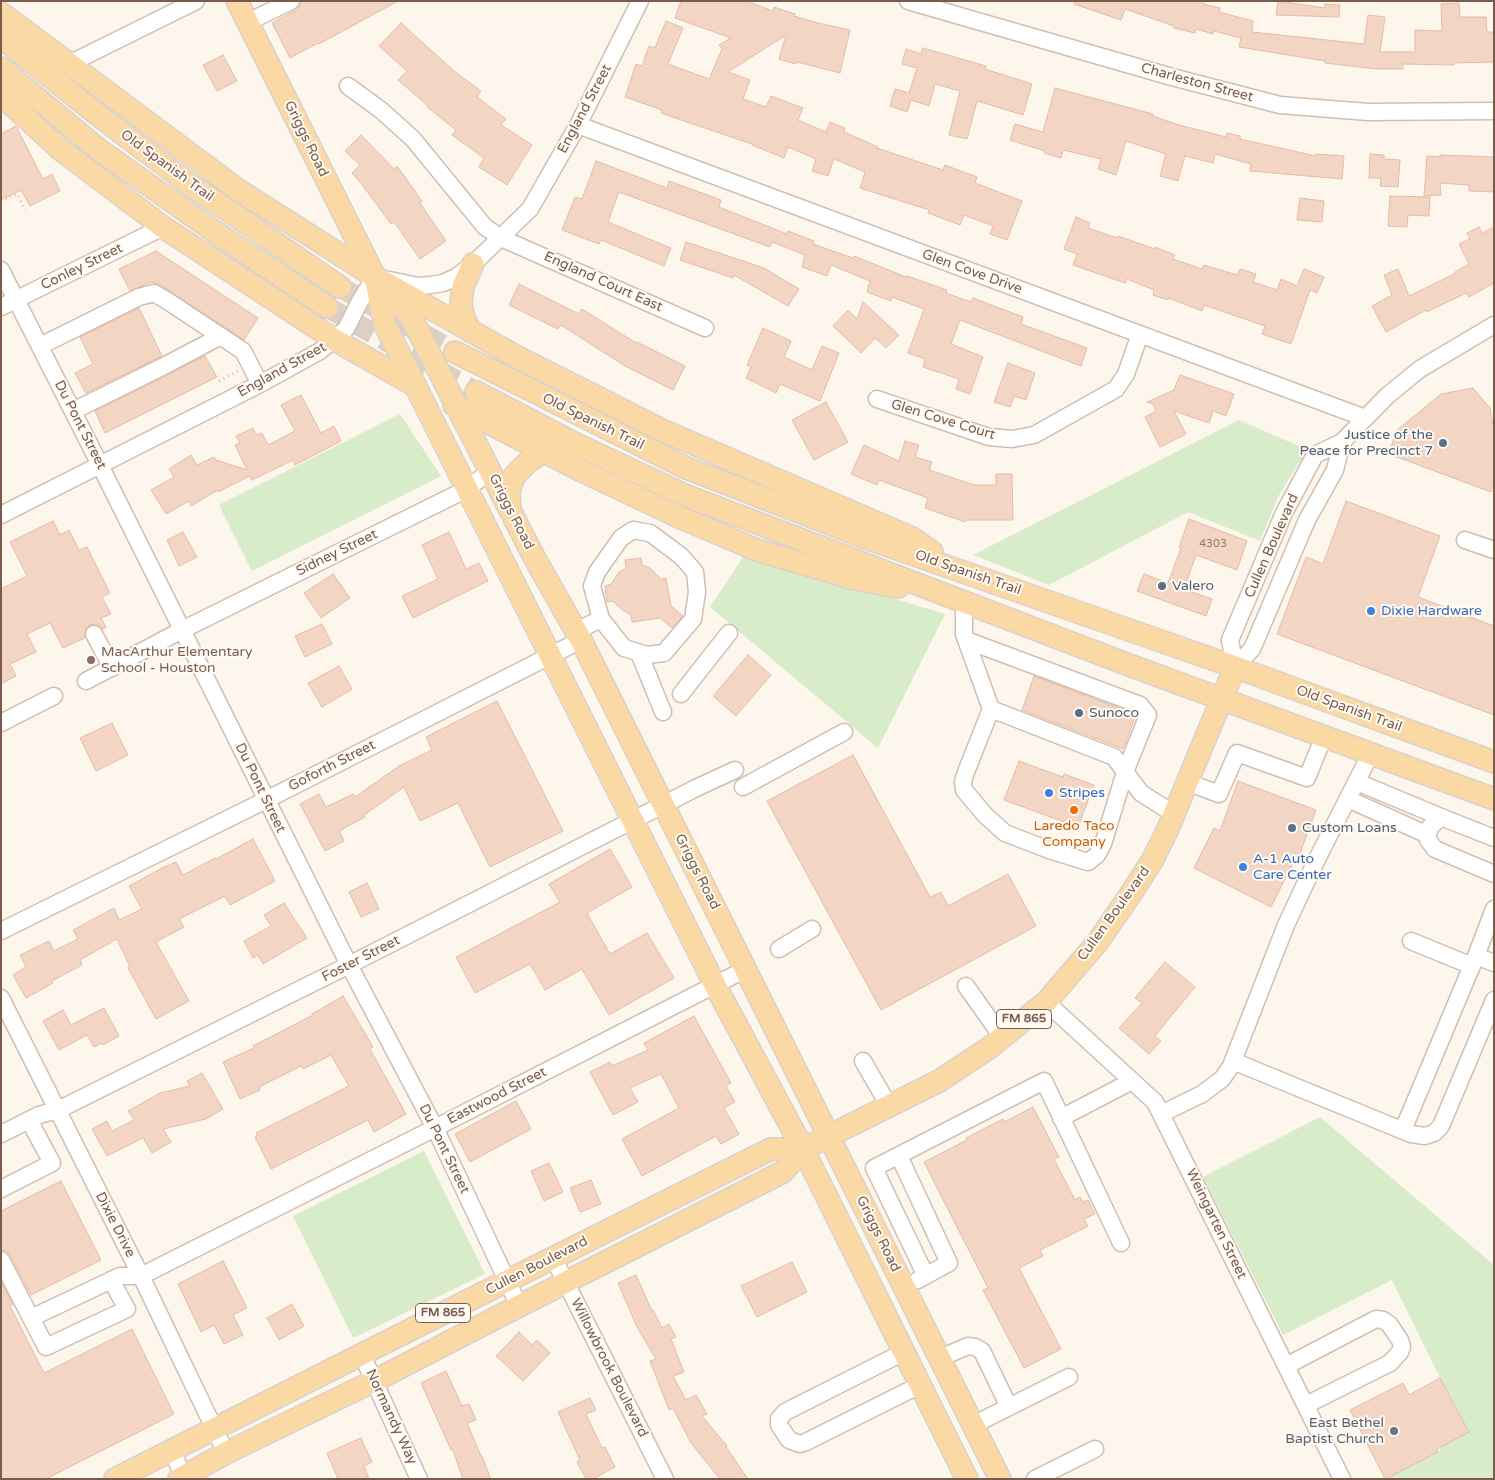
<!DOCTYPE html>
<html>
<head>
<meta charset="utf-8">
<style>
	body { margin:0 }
	#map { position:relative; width:1495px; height:1480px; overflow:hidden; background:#fdf6ec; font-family:"Varela Round",sans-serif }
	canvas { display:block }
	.frame { position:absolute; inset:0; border:2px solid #7a5c4d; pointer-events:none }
</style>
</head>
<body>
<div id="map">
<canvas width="1495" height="1480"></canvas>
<div class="frame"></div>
</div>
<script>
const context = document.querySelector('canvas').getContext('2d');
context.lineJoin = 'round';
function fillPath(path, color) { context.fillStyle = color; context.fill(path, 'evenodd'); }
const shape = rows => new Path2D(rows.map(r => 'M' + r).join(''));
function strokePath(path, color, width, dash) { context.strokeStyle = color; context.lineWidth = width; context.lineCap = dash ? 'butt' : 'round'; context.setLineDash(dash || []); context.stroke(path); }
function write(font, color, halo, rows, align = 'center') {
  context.font = font + ' "Varela Round",sans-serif'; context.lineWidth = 4; context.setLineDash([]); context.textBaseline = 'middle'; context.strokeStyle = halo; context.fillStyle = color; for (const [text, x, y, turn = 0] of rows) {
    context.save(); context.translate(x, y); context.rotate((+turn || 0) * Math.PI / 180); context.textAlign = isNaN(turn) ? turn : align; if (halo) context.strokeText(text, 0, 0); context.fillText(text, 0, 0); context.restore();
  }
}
fillPath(shape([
	[400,414,441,476,252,571,219,505],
	[1239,420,1308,450,1292,474,1278,497,1260,541,1188,512,1049,585,973,555],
	[747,551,774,562,945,614,878,748,710,607],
	[1320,1117,1494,1265,1494,1479,1384,1479,1438,1452,1442,1446,1469,1431,1440,1378,1392,1280,1283,1335,1203,1177],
	[424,1151,485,1274,353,1338,293,1216]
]), '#d8ecc9');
const building = shape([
	[301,1,398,1,319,44,318,43,290,58,272,23,296,10,300,6,301,1],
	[681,1,747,1,773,11,774,7,795,14,794,16,818,23,850,30,840,73,797,62,796,64,779,59,786,35,728,72,750,80,743,99,766,107,771,96,803,108,798,120,826,132,830,122,845,128,844,132,878,147,877,148,943,170,945,165,977,177,975,183,1022,201,1007,240,990,234,993,226,964,215,960,225,928,213,929,210,860,188,865,172,834,159,828,176,812,171,816,159,788,147,784,158,752,145,752,144,684,121,661,113,662,110,625,97,636,64,642,66,649,46,655,48,666,21,683,28,668,64,709,79,722,49,719,45,731,38,675,18,681,1],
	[1074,1,1204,1,1203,4,1220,8,1219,12,1253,21,1252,32,1364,44,1368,15,1385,17,1380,52,1415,52,1415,30,1442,31,1441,4,1459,3,1460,17,1486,17,1487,32,1494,32,1494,62,1454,63,1454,65,1403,64,1403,69,1376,69,1325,63,1325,61,1239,47,1241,38,1214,31,1213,34,1196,29,1195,33,1174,28,1174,26,1125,9,1121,20,1074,4,1074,1],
	[1278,1,1325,8,1325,4,1340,5,1339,17,1276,15,1278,1],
	[401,23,454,71,481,91,477,97,506,119,501,125,532,145,507,185,479,167,484,158,452,135,456,130,427,107,428,106,398,80,407,71,379,46,401,23],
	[923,48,986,66,985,69,1032,84,1023,115,977,101,967,139,949,135,960,91,935,84,929,106,911,100,907,112,890,106,895,89,909,93,917,68,902,64,906,49,921,54,923,48],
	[223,55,237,81,217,91,203,65,223,55],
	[1055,88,1153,114,1153,116,1179,125,1226,137,1227,133,1240,136,1240,139,1316,156,1316,154,1344,156,1342,179,1250,171,1251,164,1215,154,1213,163,1185,156,1178,181,1160,176,1166,154,1126,141,1116,175,1098,169,1101,159,1063,150,1061,158,1044,153,1045,151,1010,140,1015,124,1043,132,1055,88],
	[16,126,43,179,52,174,60,191,30,206,21,190,1,200,1,134,16,126],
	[361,135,394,169,397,166,422,201,420,203,446,241,420,259,394,222,391,224,360,182,352,173,360,165,345,151,361,135],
	[1370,154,1384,155,1384,159,1400,160,1398,187,1380,186,1381,178,1369,178,1370,154],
	[1440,155,1494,157,1494,192,1469,191,1469,185,1440,183,1441,195,1424,196,1427,156,1440,157,1440,155],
	[596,161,667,188,669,181,721,200,719,207,787,234,788,231,814,241,813,244,853,258,854,256,906,277,907,276,947,290,946,293,971,302,973,298,1023,317,1021,324,1087,348,1081,366,960,320,951,344,983,357,970,394,956,389,959,379,923,367,925,359,908,353,924,309,892,297,891,301,867,292,870,281,831,265,827,276,802,267,805,255,772,242,770,247,619,192,608,222,671,248,664,266,601,240,599,244,562,230,575,197,582,199,596,161],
	[1390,196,1430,197,1429,216,1408,215,1407,227,1388,226,1390,196],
	[1300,198,1324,201,1322,222,1297,220,1300,198],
	[1076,217,1090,223,1088,228,1117,238,1118,236,1155,249,1155,247,1175,255,1173,259,1202,269,1204,265,1237,275,1240,269,1256,274,1253,282,1277,290,1281,279,1297,286,1304,269,1324,277,1317,293,1310,290,1291,344,1262,334,1265,326,1204,305,1202,311,1169,298,1168,300,1153,295,1154,290,1127,279,1125,283,1073,265,1077,254,1064,249,1076,217],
	[1479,227,1482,233,1494,227,1494,283,1469,297,1466,293,1427,312,1426,310,1386,332,1372,306,1392,295,1384,275,1398,269,1409,296,1456,273,1455,272,1469,264,1459,244,1470,239,1467,233,1479,227],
	[686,242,764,268,799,289,788,306,734,275,733,278,680,260,686,242],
	[156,251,258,318,244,340,159,284,151,282,130,291,119,269,156,251],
	[519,284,579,314,582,309,636,343,637,342,685,366,673,390,625,366,561,325,558,329,509,305,519,284],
	[863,302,899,335,886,348,875,338,861,353,833,326,848,310,857,319,863,302],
	[139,308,162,356,86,393,75,373,93,364,80,337,139,308],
	[763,328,791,341,784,357,812,370,822,346,839,353,820,401,780,384,776,393,746,378,751,367,747,365,763,328],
	[205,356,217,377,105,433,95,411,205,356],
	[1008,363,1035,373,1026,400,1014,396,1010,407,994,402,1008,363],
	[1180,375,1234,394,1226,416,1213,411,1209,423,1174,411,1186,434,1160,447,1145,417,1156,411,1153,404,1147,402,1174,390,1180,375],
	[1473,388,1490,408,1494,430,1494,483,1491,492,1389,454,1396,431,1441,394,1473,388],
	[301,395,321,433,334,426,341,441,295,465,293,460,252,480,250,476,218,492,218,490,191,506,189,501,166,514,151,490,174,477,169,469,191,455,197,465,214,457,216,460,247,470,235,445,240,443,236,436,253,428,256,435,262,433,268,445,295,431,281,405,301,395],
	[826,402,848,442,814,460,792,420,826,402],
	[905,441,919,445,915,457,932,462,929,470,974,485,996,485,996,474,1012,474,1013,520,966,520,965,522,925,508,928,498,879,480,877,485,851,474,864,445,899,461,905,441],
	[1346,501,1440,536,1418,597,1494,626,1494,715,1277,634,1306,557,1323,564,1346,501],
	[1189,519,1247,541,1237,570,1196,555,1184,589,1212,599,1206,616,1137,591,1144,574,1168,583,1181,548,1179,547,1189,519],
	[53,521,60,535,69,530,79,550,87,547,110,593,102,597,111,614,101,618,106,627,103,629,95,624,90,625,85,629,85,638,63,648,50,623,27,634,36,652,10,664,16,676,1,684,1,589,27,576,10,542,53,521],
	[183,532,197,557,179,566,167,540,183,532],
	[449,532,466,569,479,563,488,581,413,618,402,596,438,579,422,545,449,532],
	[641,558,642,565,650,568,661,579,666,578,671,606,683,616,672,628,660,618,632,622,631,615,621,609,613,601,607,602,605,586,611,584,619,572,626,568,625,560,641,558],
	[333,574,350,598,321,618,304,593,333,574],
	[322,624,332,644,305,657,295,636,322,624],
	[748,655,771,675,736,716,713,696,748,655],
	[339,666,352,689,322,707,308,683,339,666],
	[1034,676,1134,714,1136,715,1123,749,1022,710,1034,676],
	[497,701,563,831,490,867,458,803,420,821,404,787,364,815,365,817,339,831,344,841,325,851,300,804,319,794,326,807,353,794,355,797,399,766,432,750,426,737,497,701],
	[112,723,128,755,96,771,80,738,112,723],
	[853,755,930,897,941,892,948,906,1008,874,1036,926,881,1010,767,801,853,755],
	[1019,761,1063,777,1064,774,1094,785,1078,827,1004,800,1019,761],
	[1238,781,1316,810,1299,856,1297,855,1271,907,1194,868,1214,828,1220,831,1238,781],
	[253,839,275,881,230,905,225,896,179,919,184,927,156,942,189,1001,156,1019,128,968,130,967,117,939,80,960,82,965,52,981,53,983,26,998,13,975,26,967,20,955,49,941,54,951,78,939,73,930,114,908,119,920,142,909,129,886,162,868,176,862,183,875,215,858,216,859,253,839],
	[610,849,632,887,587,913,610,954,647,933,674,978,609,1015,582,969,545,990,530,964,475,993,456,957,560,902,549,884,610,849],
	[367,883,379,909,361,917,349,892,367,883],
	[284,903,307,938,263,964,258,955,253,958,244,941,271,926,264,915,284,903],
	[1165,962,1195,987,1155,1036,1161,1041,1149,1054,1119,1028,1142,1003,1135,998,1165,962],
	[343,996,373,1047,370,1049,406,1114,374,1132,368,1120,271,1169,255,1137,257,1136,256,1133,349,1086,331,1055,303,1069,301,1066,259,1087,260,1090,240,1099,223,1062,254,1048,253,1046,313,1015,312,1014,343,996],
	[104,1008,119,1036,103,1045,102,1043,94,1047,87,1035,59,1050,43,1021,63,1010,71,1025,104,1008],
	[694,1016,731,1083,726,1086,735,1102,724,1108,739,1134,721,1144,716,1136,642,1176,622,1139,679,1108,661,1074,630,1088,638,1102,613,1115,590,1072,610,1062,612,1066,648,1050,644,1043,694,1016],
	[202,1073,223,1109,206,1119,163,1129,171,1142,152,1153,143,1138,107,1156,92,1129,107,1121,112,1131,134,1120,128,1111,160,1093,190,1086,187,1081,202,1073],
	[516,1101,531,1129,470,1162,455,1134,516,1101],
	[1033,1107,1059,1157,1054,1159,1075,1200,1080,1197,1083,1202,1088,1200,1095,1214,1084,1219,1088,1226,1040,1250,1043,1256,1019,1268,1061,1349,1024,1368,983,1290,988,1288,924,1162,967,1140,966,1138,1003,1119,1004,1122,1033,1107],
	[549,1163,563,1192,544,1201,531,1171,549,1163],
	[591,1180,601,1204,580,1212,570,1188,591,1180],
	[61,1181,101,1260,31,1295,10,1255,6,1251,1,1250,1,1211,61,1181],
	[223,1261,247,1308,233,1315,243,1335,224,1344,214,1325,201,1332,178,1284,223,1261],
	[792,1262,807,1292,757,1317,741,1286,792,1262],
	[636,1275,652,1311,653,1310,662,1328,669,1324,676,1337,671,1339,684,1372,673,1376,686,1400,696,1395,707,1414,702,1416,727,1446,726,1447,748,1479,720,1479,691,1443,673,1408,669,1410,650,1361,656,1359,637,1327,618,1283,636,1275],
	[1,1282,13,1304,10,1306,44,1373,132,1329,174,1414,46,1479,1,1479,1,1282],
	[292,1304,304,1326,279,1340,267,1318,292,1304],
	[519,1332,532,1345,537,1340,550,1353,523,1381,496,1356,519,1332],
	[446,1371,462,1406,469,1404,476,1420,467,1423,481,1456,482,1456,491,1479,463,1479,453,1450,451,1450,421,1383,446,1371],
	[1440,1378,1469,1432,1437,1449,1438,1452,1385,1479,1350,1410,1403,1383,1409,1395,1440,1378],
	[590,1398,596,1410,586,1414,602,1448,605,1447,615,1467,593,1479,586,1479,577,1462,580,1460,558,1412,590,1398],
	[361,1438,372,1462,364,1466,369,1479,338,1479,327,1453,361,1438]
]);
fillPath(building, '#f3d5c3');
strokePath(building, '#e6bba3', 1);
strokePath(shape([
	[340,287,455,352],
	[327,307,476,392]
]), '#dcd0c4', 21, [21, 11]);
const minor = shape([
	[908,1,1172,77,1280,105,1368,112,1494,111],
	[248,22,291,1],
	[69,64,196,1],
	[348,86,382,111,413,139,485,227,501,238,705,328],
	[578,125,1365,418],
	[1,270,93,451,349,965,435,1128,519,1306],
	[1,307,163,227],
	[40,346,139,297,154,293,166,300,243,351,260,384],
	[877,399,989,437,1012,439,1034,435,1116,389,1126,374,1140,334],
	[73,411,162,367,221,336],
	[1,515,260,384,320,351,346,329,360,301,375,277,418,286,431,285,443,283,456,277,473,264,530,209,578,125,640,1],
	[1465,540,1494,550],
	[964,602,964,634,991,709,1114,757,1141,793,1174,814],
	[576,631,601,619,624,648,647,655,664,653,693,619,697,592,695,572,681,556,650,533,633,530,621,538,597,572,592,586,601,619],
	[94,634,112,668],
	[966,640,1140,705,1148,715,1125,772,1103,844,1097,855,1088,862,1049,850,1005,833,985,815,964,790,963,782,966,772,991,709],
	[639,653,663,712],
	[1235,667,1230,640,1284,513,1315,455,1342,442,1387,396,1420,369,1494,325],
	[1235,667,1252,649,1307,520,1335,470,1342,442],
	[86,681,182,630,467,489,490,471],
	[681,694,729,633],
	[1,723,54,696],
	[1187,782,1219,794,1237,753,1307,778,1324,736],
	[1357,782,1441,817],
	[743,787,844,732],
	[1348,799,1428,835],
	[1494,838,1441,817,1430,827,1428,835,1428,840,1435,849,1494,874],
	[1,931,266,800,581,640],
	[1411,941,1472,966],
	[779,949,812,929],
	[1476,956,1494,909],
	[966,986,1002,1037],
	[1,998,141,1276,226,1453],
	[1046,1002,1155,1102,1342,1479],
	[863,1061,889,1106],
	[1233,1061,1411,1134,1425,1136,1434,1133,1441,1126,1494,1000],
	[1161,1114,1202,1094,1222,1079,1231,1066,1286,925,1316,861,1371,753],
	[1061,1118,1132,1081],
	[1403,1130,1476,956,1494,963],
	[1,1134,39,1115,58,1110,349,965,696,788,735,770],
	[899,1156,949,1263,918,1280],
	[1,1189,52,1163,29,1120],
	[553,1257,665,1479],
	[1,1260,31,1318,120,1276,141,1276,435,1128,746,969],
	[926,1276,874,1168,1044,1081,1121,1243],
	[31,1318,46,1347,127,1309,111,1280],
	[904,1352,785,1412,779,1419,779,1425,789,1440,800,1444,806,1442,920,1385],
	[362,1355,419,1479],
	[940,1358,968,1346,975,1347,982,1351,1009,1407],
	[1286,1366,1376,1319,1383,1320,1389,1324,1400,1340,1402,1347,1400,1352,1390,1363,1306,1405],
	[973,1425,1069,1377],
	[172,1450,184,1479],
	[1035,1479,1095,1449]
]);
const major = shape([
	[237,1,375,277,411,317,534,557,581,640,1000,1479],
	[1,13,237,189,375,277,517,357,664,431,912,538,932,552],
	[1,37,99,116,192,186,340,287],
	[1,68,98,149,218,234,327,307],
	[1,95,61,150,163,227,335,340,416,386],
	[375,277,385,325,715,985,803,1149,967,1479],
	[470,331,463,315,461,303,463,286,473,264],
	[455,352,684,467,866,538,1235,667,1494,762],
	[476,392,572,442,687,496,1129,665,1494,799],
	[454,405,582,471,679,517,757,550,851,578,898,587],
	[510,509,509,490,515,475,530,460,544,452],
	[115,1479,507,1281,771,1149,803,1149],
	[179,1479,226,1453,374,1381,519,1306,783,1172,803,1149,939,1081,989,1048,1046,1002,1097,943,1130,895,1152,861,1167,831,1235,667]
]);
strokePath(minor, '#d1beb0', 19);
strokePath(major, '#dad1cd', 24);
strokePath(shape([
	[1,201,17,194,25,210],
	[219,381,238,371]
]), '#d9b8a5', 3, [1, 4]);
strokePath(minor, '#fff', 16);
strokePath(major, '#fbd9a5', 21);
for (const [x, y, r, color] of [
	[1443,443,5,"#5c6f8a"],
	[1162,586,5,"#5c6f8a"],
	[1371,611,5,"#3f7fe0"],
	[91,660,5,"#8d6e63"],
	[1079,713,5,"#5c6f8a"],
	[1049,793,5,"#3f7fe0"],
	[1074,810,5,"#e8710a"],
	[1292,828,5,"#5c6f8a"],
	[1243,867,5,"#3f7fe0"],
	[1394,1431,5,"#6b7280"]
]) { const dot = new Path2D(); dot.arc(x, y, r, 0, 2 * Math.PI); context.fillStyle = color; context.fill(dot); strokePath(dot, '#fffaf3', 2); }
write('11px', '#987a6a', null, [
	["4303",1213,544]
]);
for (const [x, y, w] of [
	[1024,1019,55],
	[443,1313,55]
]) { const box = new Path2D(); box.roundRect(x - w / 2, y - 9.5, w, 19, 4); context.fillStyle = '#fffaf3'; context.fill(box); strokePath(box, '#7a5c4d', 1); }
write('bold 12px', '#7a5c4d', null, [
	["FM 865",1024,1019],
	["FM 865",443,1313]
]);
write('14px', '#7a5c4d', '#fffaf3', [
	["Charleston Street",1197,83,15],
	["England Street",585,109,-62],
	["Griggs Road",306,139,64],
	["Old Spanish Trail",167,166,36],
	["Conley Street",82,267,-26],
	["Glen Cove Drive",972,272,20],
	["England Court East",603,282,24],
	["England Street",282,370,-29],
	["Glen Cove Court",943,420,17],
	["Old Spanish Trail",593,422,26],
	["Du Pont Street",80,425,63],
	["Griggs Road",511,512,63],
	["Cullen Boulevard",1272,546,-66],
	["Sidney Street",337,553,-26],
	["Old Spanish Trail",968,573,19],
	["Old Spanish Trail",1349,709,20],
	["Goforth Street",332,766,-27],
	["Du Pont Street",260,788,64],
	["Griggs Road",697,872,63],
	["Cullen Boulevard",1114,914,-54],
	["Foster Street",361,959,-27],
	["Eastwood Street",497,1096,-27],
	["Du Pont Street",444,1149,64],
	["Weingarten Street",1216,1224,64],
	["Dixie Drive",115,1225,63],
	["Griggs Road",878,1234,64],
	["Cullen Boulevard",537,1266,-27],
	["Willowbrook Boulevard",609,1368,63],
	["Normandy Way",391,1417,65]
]);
write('14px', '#4e5e75', '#fffaf3', [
	["Justice of the",1433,435,"right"],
	["Peace for Precinct 7",1433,451,"right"],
	["Valero",1172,586],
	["Sunoco",1089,713],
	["Custom Loans",1302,828]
], 'left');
write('14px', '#366cbe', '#fffaf3', [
	["Dixie Hardware",1381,611],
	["Stripes",1059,793],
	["A-1 Auto",1253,859],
	["Care Center",1253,875]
], 'left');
write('14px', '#785e54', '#fffaf3', [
	["MacArthur Elementary",101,652],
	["School - Houston",101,668]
], 'left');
write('14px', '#c56008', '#fffaf3', [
	["Laredo Taco",1074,826],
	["Company",1074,842]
]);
write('14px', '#5b616d', '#fffaf3', [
	["East Bethel",1384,1423],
	["Baptist Church",1384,1439]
], 'right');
</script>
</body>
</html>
